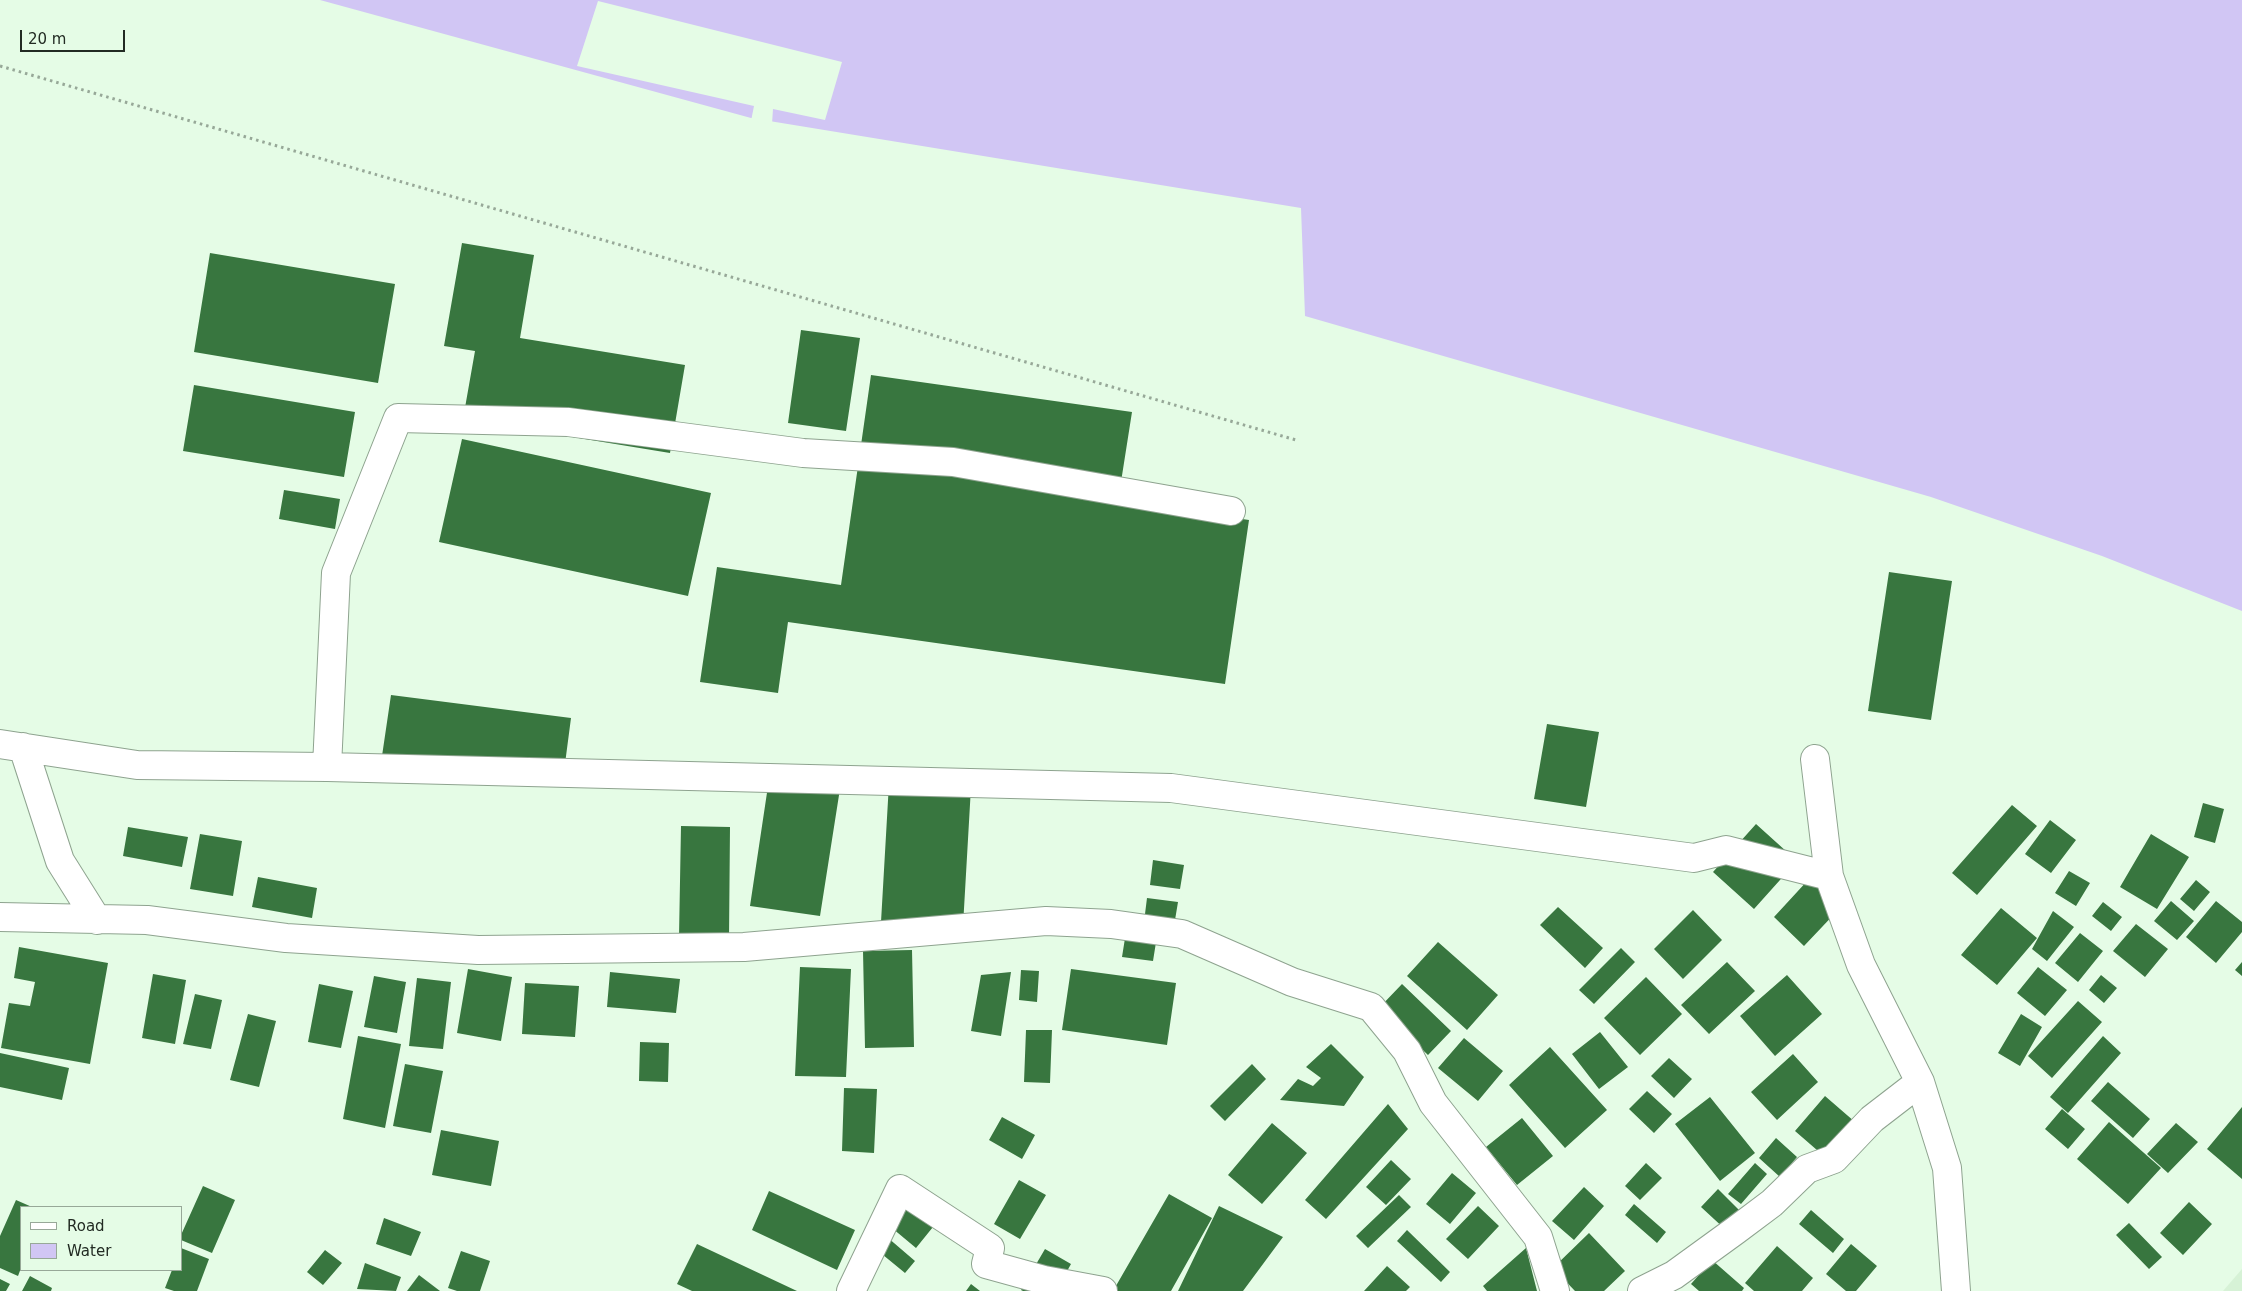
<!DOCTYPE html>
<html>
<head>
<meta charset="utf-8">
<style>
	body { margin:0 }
	#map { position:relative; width:2242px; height:1291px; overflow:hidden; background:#e5fce6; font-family:"DejaVu Sans",sans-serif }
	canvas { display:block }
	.legend { position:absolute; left:20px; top:1206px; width:162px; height:65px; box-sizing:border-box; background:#e5fce6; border:1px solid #97a898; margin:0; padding:6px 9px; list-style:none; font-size:15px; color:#222b23 }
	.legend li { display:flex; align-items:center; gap:10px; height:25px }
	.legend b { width:25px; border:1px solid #97a898 }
	.scale { position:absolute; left:20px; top:30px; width:105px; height:22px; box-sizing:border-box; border:2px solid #222b23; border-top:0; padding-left:6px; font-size:15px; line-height:18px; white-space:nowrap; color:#222b23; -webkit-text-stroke:4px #e5fce6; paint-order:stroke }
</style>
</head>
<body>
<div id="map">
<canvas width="2242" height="1291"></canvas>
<ul class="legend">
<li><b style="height:6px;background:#fff"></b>Road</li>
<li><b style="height:14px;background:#d1c6f4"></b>Water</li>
</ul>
<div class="scale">20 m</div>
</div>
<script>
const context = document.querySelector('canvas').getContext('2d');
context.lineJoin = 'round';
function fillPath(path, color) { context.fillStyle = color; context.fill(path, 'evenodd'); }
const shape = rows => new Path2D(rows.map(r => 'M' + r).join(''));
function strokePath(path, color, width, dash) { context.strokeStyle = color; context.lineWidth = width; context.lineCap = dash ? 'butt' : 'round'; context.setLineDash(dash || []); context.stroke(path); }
fillPath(shape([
	[2242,1269,2242,1291,2223,1291]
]), '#d6f2d6');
fillPath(shape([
	[320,0,2242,0,2242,611,2102,556,1931,497,1305,316,1301,208,751,118]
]), '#d1c6f4');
fillPath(shape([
	[598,1,842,62,825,120,773,109,772,124,751,121,754,106,577,66]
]), '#e5fce6');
fillPath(shape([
	[462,243,534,255,520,338,685,365,670,453,463,419,475,351,444,346],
	[210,253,395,284,378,383,194,352],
	[801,330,860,338,846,431,788,423],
	[871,375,1132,412,1118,501,1249,520,1225,684,788,622,778,693,700,682,717,567,841,585],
	[194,385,355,412,344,477,183,451],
	[462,439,711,493,688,596,439,542],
	[284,490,340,499,335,529,279,519],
	[1889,572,1952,581,1931,720,1868,711],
	[391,695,571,718,563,779,382,756],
	[1547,724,1599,732,1586,807,1534,799],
	[771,766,842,776,820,916,750,906],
	[889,783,971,787,963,926,881,922],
	[2203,803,2224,809,2215,843,2194,837],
	[2012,805,2037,826,1977,895,1952,873],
	[2050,820,2076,840,2051,873,2025,854],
	[1756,824,1797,861,1754,909,1713,872],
	[681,826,730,827,729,938,679,937],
	[128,827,188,837,182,867,123,856],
	[200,834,242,841,233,896,190,889],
	[2151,834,2189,857,2157,909,2120,887],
	[1153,860,1184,865,1180,889,1150,885],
	[2069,871,2090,883,2076,906,2055,893],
	[258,877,317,888,312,918,252,907],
	[1809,879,1840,908,1804,946,1774,917],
	[2196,880,2210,892,2194,911,2180,899],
	[1147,898,1178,902,1174,926,1144,922],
	[2171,901,2194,921,2177,940,2154,921],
	[2216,901,2242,922,2242,932,2216,963,2186,937],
	[2103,902,2122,917,2111,931,2092,916],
	[1558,907,1603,948,1585,968,1540,925],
	[2001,908,2037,938,1997,985,1961,955],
	[1693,910,1722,940,1683,979,1654,949],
	[2053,911,2074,927,2047,961,2032,949],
	[2136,924,2168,949,2145,977,2113,951],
	[1126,932,1157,936,1153,961,1122,957],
	[2080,933,2103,951,2078,982,2055,963],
	[1438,942,1498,995,1467,1030,1407,976],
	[19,947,108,963,90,1064,1,1048,9,1003,30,1006,35,982,14,978],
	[1621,948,1635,962,1594,1004,1579,990],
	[912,950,914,1047,865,1048,863,951],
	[1727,962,1755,991,1709,1034,1681,1005],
	[2242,962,2242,976,2235,970],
	[800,967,851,969,846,1077,795,1076],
	[2038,967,2067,990,2045,1016,2017,993],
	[468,969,512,977,501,1041,457,1033],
	[1071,969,1176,983,1167,1045,1062,1030],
	[1021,970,1039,971,1037,1002,1019,1000],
	[610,972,680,979,676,1013,607,1007],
	[1011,972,1001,1036,971,1031,981,975],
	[153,974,186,980,175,1044,142,1038],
	[1787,975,1822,1014,1775,1056,1740,1016],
	[2101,975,2117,988,2104,1003,2089,990],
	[374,976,406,982,397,1033,364,1027],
	[1646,977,1682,1014,1640,1055,1604,1018],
	[417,978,451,982,443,1049,409,1046],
	[525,983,579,986,575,1037,522,1034],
	[319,984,353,991,341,1048,308,1042],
	[1402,984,1451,1031,1428,1055,1379,1008],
	[195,994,222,1000,211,1049,183,1044],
	[2078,1001,2102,1022,2052,1078,2028,1056],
	[248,1014,276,1021,259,1087,230,1080],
	[2021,1014,2042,1027,2020,1066,1998,1053],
	[1026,1030,1052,1030,1050,1083,1024,1082],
	[1600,1032,1628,1067,1599,1089,1572,1054],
	[358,1036,401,1044,385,1128,343,1119],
	[2103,1036,2121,1053,2068,1113,2050,1097],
	[1464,1038,1503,1071,1478,1101,1438,1068],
	[640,1042,669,1043,668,1082,639,1081],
	[1331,1044,1364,1077,1344,1106,1280,1100,1298,1079,1313,1086,1321,1078,1306,1067],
	[1550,1047,1607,1110,1565,1148,1509,1085],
	[0,1053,69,1068,62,1100,0,1087],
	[1793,1054,1818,1082,1777,1120,1751,1092],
	[1669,1058,1692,1079,1674,1098,1651,1076],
	[405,1064,443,1071,431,1133,393,1126],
	[1252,1064,1266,1079,1225,1121,1210,1106],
	[2108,1082,2150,1119,2133,1138,2091,1101],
	[844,1088,877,1089,874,1153,842,1151],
	[1647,1091,1672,1114,1654,1133,1629,1109],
	[1825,1096,1855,1122,1825,1157,1795,1131],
	[1710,1097,1755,1153,1720,1181,1675,1124],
	[1388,1104,1408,1129,1326,1219,1305,1200],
	[2242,1107,2242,1179,2207,1149],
	[2062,1109,2085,1129,2068,1149,2045,1129],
	[1002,1117,1035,1135,1022,1159,989,1140],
	[1522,1118,1553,1156,1517,1185,1486,1147],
	[2109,1122,2161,1168,2128,1204,2077,1159],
	[1272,1123,1307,1153,1262,1204,1228,1175],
	[2176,1123,2198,1142,2168,1173,2147,1154],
	[441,1130,499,1141,491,1186,432,1175],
	[1776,1138,1797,1157,1780,1177,1759,1158],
	[1391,1160,1411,1179,1386,1205,1366,1187],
	[1646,1163,1662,1178,1640,1200,1625,1186],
	[1755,1163,1767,1174,1741,1204,1728,1194],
	[1452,1173,1476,1193,1450,1224,1426,1204],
	[1019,1180,1046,1195,1020,1239,994,1224],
	[203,1186,235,1200,212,1253,181,1240,181,1235],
	[1584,1187,1604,1206,1574,1240,1552,1221],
	[1718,1189,1743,1214,1727,1231,1701,1207],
	[769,1191,855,1230,837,1270,752,1230],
	[1169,1194,1212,1218,1171,1291,1113,1291],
	[1399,1195,1411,1207,1368,1248,1356,1236],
	[908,1198,937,1222,916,1248,886,1223],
	[16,1200,32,1207,21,1207,21,1268,18,1276,0,1268,0,1236],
	[2189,1202,2212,1224,2183,1255,2160,1233],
	[1634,1204,1666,1232,1657,1243,1625,1215],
	[1219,1206,1283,1237,1243,1291,1178,1291],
	[1478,1206,1499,1226,1468,1259,1446,1239],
	[1811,1210,1844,1239,1833,1253,1799,1224],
	[384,1218,421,1232,411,1256,376,1244],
	[2129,1223,2162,1257,2149,1269,2116,1235],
	[1407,1230,1450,1272,1441,1282,1397,1241],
	[1589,1233,1625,1271,1604,1291,1575,1291,1553,1268],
	[887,1237,915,1261,905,1273,877,1250],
	[697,1244,797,1291,692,1291,677,1284],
	[1851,1244,1877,1266,1856,1291,1846,1291,1826,1274],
	[1777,1246,1813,1278,1802,1291,1754,1291,1745,1283],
	[181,1248,209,1259,197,1291,174,1291,165,1288,172,1270,181,1270],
	[1526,1248,1537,1291,1487,1291,1483,1286],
	[1045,1249,1071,1264,1056,1291,1023,1291,1021,1290],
	[325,1250,342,1263,323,1285,307,1272],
	[461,1251,490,1261,480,1291,457,1291,448,1288],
	[1712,1260,1744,1288,1742,1291,1699,1291,1691,1284],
	[365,1263,401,1277,396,1291,357,1289],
	[1387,1266,1410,1287,1406,1291,1364,1291],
	[419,1275,440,1291,407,1291],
	[30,1276,52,1288,51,1291,22,1291],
	[0,1279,10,1284,6,1291,0,1291],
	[971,1284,980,1291,966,1291]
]), '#38763f');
const minor = shape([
	[0,744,137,765,327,767,1171,788,1694,858,1726,850,1829,876],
	[23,747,60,861,97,920],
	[1815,759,1829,876,1861,965,1920,1082,1947,1168,1956,1291],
	[327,767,336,573,398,418,568,422,803,453,953,462,1231,511],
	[0,917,147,920,286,938,478,950,744,947,1046,921,1111,924,1182,934,1292,982,1371,1007,1407,1051,1433,1103,1538,1237,1555,1291],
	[851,1291,900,1189,990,1248,986,1264,1044,1280,1103,1291],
	[1642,1291,1674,1275,1736,1230,1772,1203,1807,1169,1834,1159,1872,1119,1920,1082]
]);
strokePath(minor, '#8ea38f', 30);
strokePath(shape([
	[0,66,1296,440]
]), '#97a898', 3, [2.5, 4]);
strokePath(minor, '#fff', 28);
</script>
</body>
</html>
